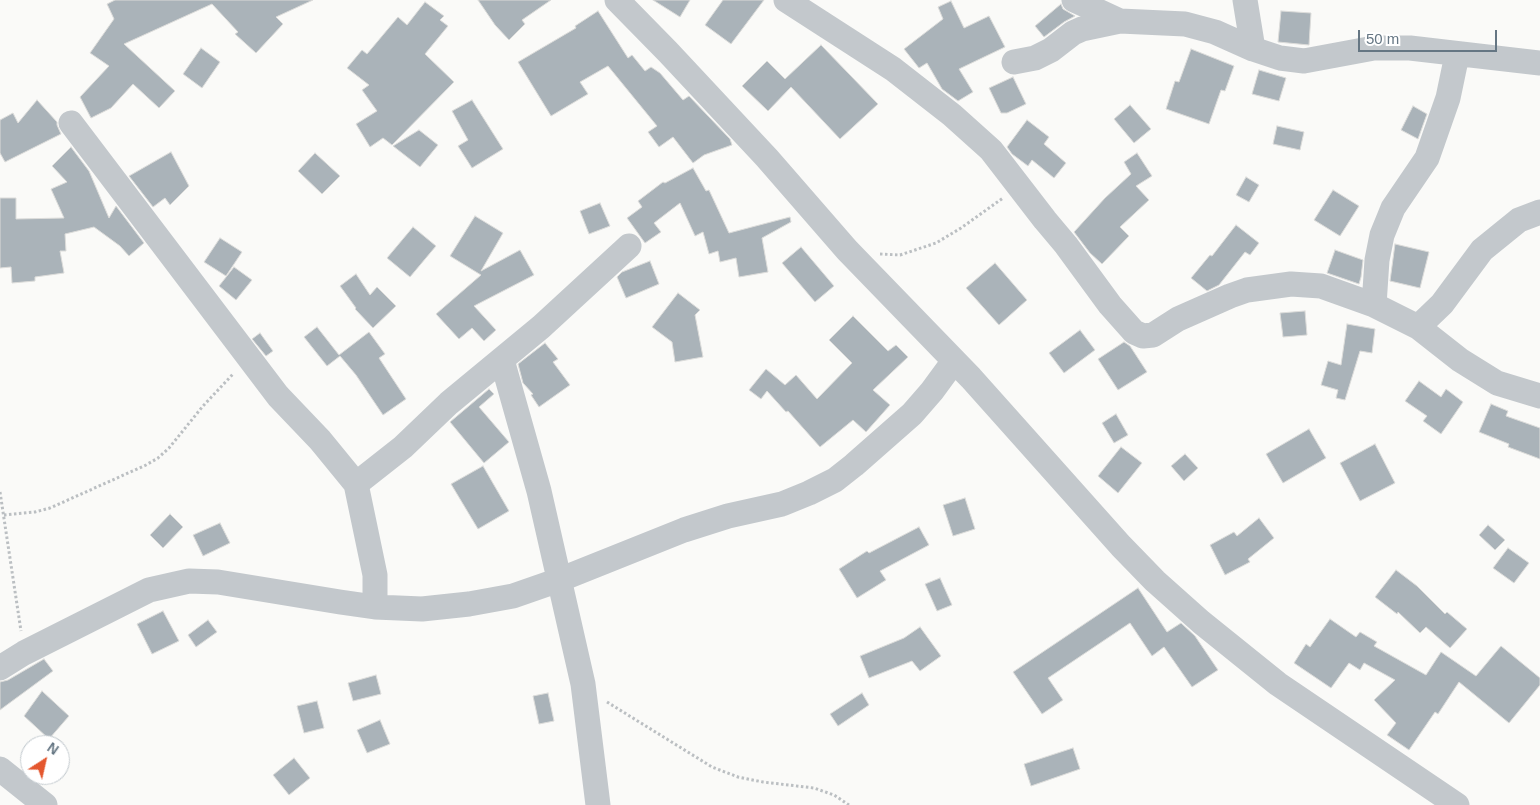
<!DOCTYPE html>
<html>
<head>
<meta charset="utf-8">
<style>
	body { margin:0 }
	#map { position:relative; width:1540px; height:805px; overflow:hidden; background:#fafaf8; font-family:Arial,sans-serif }
	canvas { display:block }
	.north { position:absolute; left:20px; top:735px; width:50px; height:50px; box-sizing:border-box; background:#fff; border:1px solid #c1c8cd; border-radius:50%; rotate:35deg; font-size:14px; font-weight:700; line-height:20px; text-align:center; color:#657683 }
	.north::after { content:''; display:block; margin:auto; width:18px; height:22px; background:#e4572e; clip-path:polygon(50% 0,100% 100%,50% 72%,0 100%) }
	.scale { position:absolute; left:1358px; top:30px; width:139px; height:22px; box-sizing:border-box; border:2px solid #657683; border-top:0; padding-left:6px; font-size:15px; line-height:18px; white-space:nowrap; color:#657683; -webkit-text-stroke:4px #fff; paint-order:stroke }
</style>
</head>
<body>
<div id="map">
<canvas width="1540" height="805"></canvas>
<div class="north">N</div>
<div class="scale">50 m</div>
</div>
<script>
const context = document.querySelector('canvas').getContext('2d');
context.lineJoin = 'round';
function fillPath(path, color) { context.fillStyle = color; context.fill(path, 'evenodd'); }
const shape = rows => new Path2D(rows.map(r => 'M' + r).join(''));
function strokePath(path, color, width, dash) { context.strokeStyle = color; context.lineWidth = width; context.lineCap = dash ? 'butt' : 'round'; context.setLineDash(dash || []); context.stroke(path); }
const building = shape([
	[115,0,313,0,276,17,283,24,256,53,235,34,238,32,212,4,124,44,175,91,159,108,133,84,111,108,91,118,80,97,109,66,90,53,114,19,107,4,115,0],
	[478,0,551,0,522,20,525,24,509,40,495,25,478,0],
	[653,0,690,0,680,17,653,0],
	[723,0,764,0,731,44,705,25,723,0],
	[951,1,964,28,989,16,1005,47,959,69,973,92,958,101,942,89,927,63,919,68,904,49,943,19,938,7,951,1],
	[425,2,444,16,440,20,448,26,425,54,454,82,392,145,383,138,370,147,356,124,377,111,362,90,369,85,347,68,362,50,367,54,398,17,407,25,425,2],
	[1061,4,1063,9,1075,16,1064,22,1044,37,1035,26,1061,4],
	[598,11,628,58,632,55,645,71,651,67,660,73,683,100,689,96,730,139,732,145,704,155,693,163,673,137,659,147,648,132,657,126,608,66,580,82,588,94,551,116,518,62,576,28,575,26,598,11],
	[1281,11,1311,13,1309,45,1278,42,1281,11],
	[821,45,878,104,840,139,791,87,768,111,742,86,767,61,785,79,821,45],
	[201,48,220,62,202,88,183,74,201,48],
	[1191,49,1234,66,1225,91,1221,90,1209,124,1166,109,1175,81,1179,82,1191,49],
	[1259,70,1286,78,1279,101,1252,94,1259,70],
	[1013,77,1026,104,1007,113,1001,113,989,88,1013,77],
	[37,100,57,122,57,125,61,134,5,162,0,153,0,120,13,113,18,123,37,100],
	[472,100,503,149,472,168,458,146,468,140,452,111,472,100],
	[1130,105,1151,129,1134,143,1114,119,1130,105],
	[1413,106,1427,114,1418,139,1401,130,1413,106],
	[1027,120,1049,137,1044,144,1066,163,1054,178,1032,160,1028,166,1012,154,1007,147,1027,120],
	[1277,126,1304,132,1300,150,1273,144,1277,126],
	[419,130,438,145,420,167,393,146,419,130],
	[71,147,89,171,109,218,116,206,144,243,129,256,120,246,94,227,65,234,66,251,60,251,64,273,35,277,35,281,12,283,11,267,0,268,0,198,16,198,16,219,64,218,51,189,67,182,52,166,71,147],
	[171,152,189,186,170,205,165,198,153,207,129,176,171,152],
	[315,153,340,176,322,194,298,171,315,153],
	[1137,153,1152,176,1136,186,1149,200,1120,227,1129,236,1102,264,1090,253,1074,232,1105,198,1131,174,1124,162,1137,153],
	[693,168,706,191,709,190,729,233,790,217,791,222,762,238,768,272,739,277,736,258,720,262,718,251,709,254,703,232,695,236,680,203,654,223,661,232,645,243,627,218,642,207,638,201,663,182,665,183,693,168],
	[1246,177,1259,185,1249,202,1236,195,1246,177],
	[1333,190,1359,206,1340,236,1314,220,1333,190],
	[600,203,610,226,589,234,580,211,600,203],
	[475,216,503,233,481,271,520,250,534,275,474,306,496,330,484,341,472,328,459,339,436,314,481,275,450,256,475,216],
	[1236,225,1259,243,1250,255,1245,252,1219,285,1207,291,1191,278,1210,255,1212,256,1236,225],
	[413,227,436,246,410,277,387,258,413,227],
	[220,238,242,252,226,276,204,262,220,238],
	[1395,244,1429,252,1420,288,1390,281,1395,244],
	[801,247,834,286,815,302,782,263,801,247],
	[1335,250,1363,260,1361,277,1359,284,1327,273,1335,250],
	[650,261,659,284,626,298,617,277,622,272,650,261],
	[995,263,1027,300,999,325,966,288,995,263],
	[234,267,252,280,236,300,219,286,234,267],
	[356,274,370,295,377,287,396,306,373,328,355,309,356,308,340,286,356,274],
	[678,293,700,310,695,315,703,357,675,362,672,342,652,327,678,293],
	[1305,311,1307,335,1283,337,1280,313,1305,311],
	[853,316,888,351,896,345,908,357,873,390,890,405,866,432,853,420,820,447,788,411,786,412,767,391,761,399,749,390,766,369,785,385,796,375,817,399,852,363,829,340,853,316],
	[1347,324,1375,329,1372,353,1360,351,1345,400,1336,398,1338,390,1321,385,1328,361,1341,365,1347,324],
	[317,327,339,355,369,332,385,354,379,358,406,399,383,415,356,375,340,356,327,366,304,337,317,327],
	[1080,330,1095,350,1064,373,1049,353,1080,330],
	[260,333,273,351,266,356,252,339,260,333],
	[1124,342,1130,346,1147,372,1118,390,1098,359,1124,342],
	[545,343,558,359,553,362,570,385,539,407,531,395,533,394,523,383,518,364,545,343],
	[1419,381,1441,397,1446,389,1463,402,1441,434,1423,421,1427,416,1405,401,1419,381],
	[489,389,494,394,479,407,509,442,484,463,450,422,489,389],
	[1491,404,1508,411,1506,416,1540,428,1540,459,1508,447,1509,444,1479,432,1491,404],
	[1116,414,1128,435,1114,443,1102,423,1116,414],
	[1309,429,1326,458,1283,483,1266,454,1309,429],
	[1375,444,1395,483,1360,501,1340,463,1375,444],
	[1121,447,1142,463,1118,493,1098,476,1121,447],
	[1185,454,1198,468,1184,481,1171,466,1185,454],
	[483,466,509,511,478,529,451,484,483,466],
	[965,498,975,529,953,536,943,505,965,498],
	[170,514,183,527,163,548,150,535,170,514],
	[1259,518,1274,538,1248,559,1250,562,1225,575,1210,545,1234,532,1237,536,1259,518],
	[220,523,230,543,203,556,193,535,220,523],
	[1488,525,1505,540,1495,550,1479,535,1488,525],
	[919,527,929,545,880,571,886,580,857,598,839,569,867,551,869,553,919,527],
	[1508,548,1529,563,1514,583,1493,568,1508,548],
	[1396,570,1417,586,1445,614,1447,612,1467,629,1450,648,1426,627,1420,633,1398,612,1397,614,1375,597,1396,570],
	[940,578,952,605,937,611,925,584,940,578],
	[1138,588,1167,632,1181,623,1195,636,1218,670,1192,687,1164,647,1152,656,1130,623,1048,678,1063,700,1042,714,1013,672,1138,588],
	[163,611,179,641,152,654,137,624,163,611],
	[1330,619,1356,637,1360,632,1377,642,1374,646,1426,675,1441,652,1476,676,1501,646,1540,678,1540,685,1509,723,1459,682,1438,714,1435,712,1409,750,1387,735,1396,723,1374,700,1395,680,1364,663,1360,670,1349,663,1331,688,1294,663,1306,644,1310,647,1330,619],
	[208,620,217,632,196,647,188,635,208,620],
	[920,627,941,656,920,671,912,661,869,678,860,656,904,638,920,627],
	[44,659,53,671,0,710,0,682,8,680,44,659],
	[376,675,381,694,353,701,348,683,376,675],
	[42,691,69,716,49,739,24,716,42,691],
	[548,693,554,721,539,724,533,696,548,693],
	[862,693,869,705,838,726,830,714,862,693],
	[317,701,324,728,304,733,297,706,317,701],
	[380,720,390,744,367,753,357,730,380,720],
	[1073,748,1080,769,1031,786,1024,764,1073,748],
	[294,758,310,778,289,795,273,775,294,758]
]);
fillPath(building, '#aab3b9');
strokePath(building, '#dcdcda', 1);
strokePath(shape([
	[880,254,900,255,936,243,961,228,1003,198],
	[0,492,21,631],
	[4,515,35,512,50,508,146,465,158,458,169,448,203,406,234,373],
	[607,702,712,767,738,777,763,782,814,788,834,795,849,805]
]), '#bbbfc2', 3, [2.5, 2.5]);
strokePath(shape([
	[617,0,668,52,767,158,847,250,971,378,1121,546,1155,581,1201,622,1278,684,1457,805],
	[786,0,893,69,952,115,991,150,1045,220,1066,245,1110,305,1134,332,1143,336,1153,335,1178,319,1230,296,1247,290,1291,284,1321,286,1374,305,1418,327,1460,360,1497,383,1540,396],
	[1074,0,1120,21],
	[1245,0,1253,49],
	[1014,62,1035,58,1051,50,1073,33,1082,29,1120,21,1185,24,1215,32,1253,49,1280,58,1304,61,1374,48,1410,48,1540,63],
	[71,123,278,396,320,440,356,484,375,575,375,607],
	[1374,305,1377,260,1382,235,1393,208,1427,158,1448,98,1457,55],
	[1418,327,1442,304,1482,250,1519,220,1540,212],
	[502,360,539,491,583,684,598,805],
	[356,484,403,447,449,403,541,327,629,246],
	[0,668,24,653,149,590,189,581,218,582,340,602,375,607,422,609,469,604,513,596,559,580,684,530,728,516,782,504,809,493,835,480,854,465,912,414,932,391,954,361],
	[0,769,45,805]
]), '#c3c8cc', 25);
</script>
</body>
</html>
